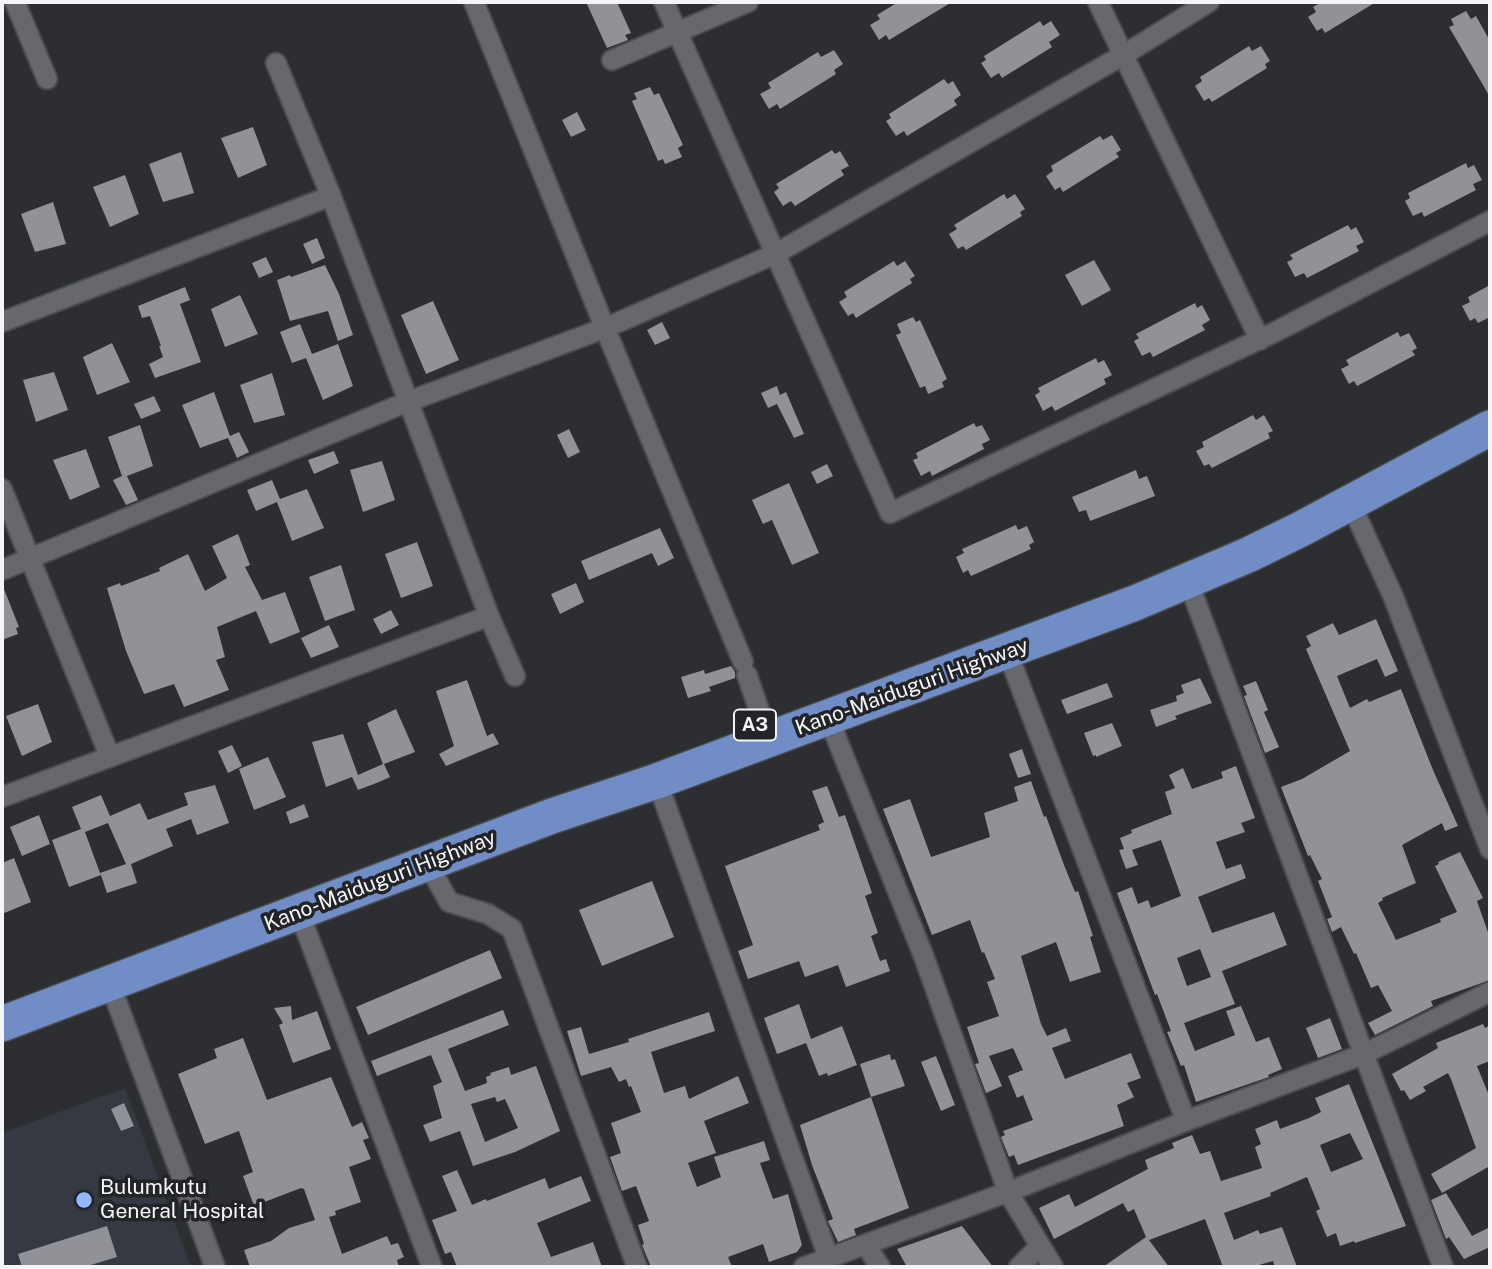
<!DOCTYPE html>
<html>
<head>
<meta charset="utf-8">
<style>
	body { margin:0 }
	#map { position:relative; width:1492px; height:1269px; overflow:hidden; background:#2c2e32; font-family:"Public Sans",sans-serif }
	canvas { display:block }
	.frame { position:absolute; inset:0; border:4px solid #f4f5f7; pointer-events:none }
</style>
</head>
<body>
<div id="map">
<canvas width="1492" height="1269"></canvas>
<div class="frame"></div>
</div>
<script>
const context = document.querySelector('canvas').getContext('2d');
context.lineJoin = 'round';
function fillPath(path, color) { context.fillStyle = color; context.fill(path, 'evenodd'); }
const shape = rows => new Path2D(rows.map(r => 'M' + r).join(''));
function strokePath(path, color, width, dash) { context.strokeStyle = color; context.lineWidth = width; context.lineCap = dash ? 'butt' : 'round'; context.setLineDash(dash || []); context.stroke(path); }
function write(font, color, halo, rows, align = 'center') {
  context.font = font + ' "Public Sans",sans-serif'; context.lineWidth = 7; context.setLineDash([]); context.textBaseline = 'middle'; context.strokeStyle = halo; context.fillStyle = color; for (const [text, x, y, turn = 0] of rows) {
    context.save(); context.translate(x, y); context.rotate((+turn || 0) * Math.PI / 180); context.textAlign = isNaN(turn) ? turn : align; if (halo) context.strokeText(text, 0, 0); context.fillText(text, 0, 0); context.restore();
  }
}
fillPath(shape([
	[125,1088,191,1267,2,1267,2,1133]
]), '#343942');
fillPath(shape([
	[586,2,617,2,631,33,625,35,628,40,607,48],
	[898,2,952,2,889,40,886,35,879,40,870,25,880,19,877,15],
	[1322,2,1376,2,1325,33,1322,28,1317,31,1308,17,1316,12,1313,7],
	[1466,11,1471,19,1476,16,1490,41,1490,97,1449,27,1454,25,1451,19],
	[1040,21,1043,26,1051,21,1060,35,1049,42,1052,47,1002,78,999,73,991,78,981,63,986,60,984,56],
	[1249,46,1252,51,1261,46,1270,61,1265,64,1267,68,1212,102,1209,98,1204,101,1195,86,1202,81,1200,77],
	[834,50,843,64,834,70,836,74,780,109,777,104,769,109,760,94,771,88,768,83,818,52,821,57],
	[944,79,948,84,953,81,961,95,954,100,957,105,907,136,904,131,896,136,886,121,891,118,889,114],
	[650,87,654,95,659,93,683,145,678,148,682,157,665,164,663,159,658,161,632,101,637,99,634,93],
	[577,112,586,130,571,137,562,120],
	[253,127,267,165,238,178,221,138],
	[1112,135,1121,150,1116,153,1119,157,1063,192,1060,187,1055,190,1046,176,1053,171,1051,166,1100,136,1103,140],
	[832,150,835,154,840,151,849,166,841,170,844,175,795,206,791,201,783,206,774,192,779,188,776,184],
	[181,152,194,193,163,202,149,164],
	[1466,163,1468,168,1474,165,1482,180,1473,184,1476,190,1424,217,1422,212,1413,216,1405,201,1410,198,1408,193],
	[125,175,139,214,110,227,93,187],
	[1004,194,1007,199,1015,194,1025,209,1020,212,1022,216,966,250,963,246,958,249,949,234,957,229,954,225],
	[53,202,66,244,35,252,21,214],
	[1348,225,1351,230,1356,227,1364,242,1356,246,1359,251,1307,278,1304,273,1295,277,1287,262,1293,259,1290,255],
	[317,238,325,258,312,264,303,244],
	[266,257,273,272,259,278,252,263],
	[1094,260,1111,290,1082,306,1065,275],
	[894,261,897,266,905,261,915,276,910,279,912,283,856,318,853,313,848,316,839,302,847,297,844,292],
	[325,265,339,294,353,335,338,341,328,311,290,321,277,280,290,275,291,277],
	[1490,285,1490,317,1478,323,1475,318,1470,321,1462,306,1470,302,1468,297],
	[185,287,190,300,180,304,201,362,155,378,149,364,163,357,159,346,161,346,150,316,142,318,138,306],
	[240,295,258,334,225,347,211,309],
	[433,301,459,360,426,374,401,315],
	[1195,303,1197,308,1202,305,1210,320,1202,325,1205,330,1153,357,1150,352,1142,356,1134,341,1139,338,1136,334],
	[913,317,916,322,920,320,947,379,942,382,944,387,928,394,925,386,920,388,896,335,901,333,897,324],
	[662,322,670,338,655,345,647,330],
	[300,324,312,354,338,344,353,386,323,400,306,358,292,363,280,332],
	[1398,332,1400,337,1409,333,1417,348,1412,351,1415,355,1357,386,1354,381,1349,384,1341,369,1349,365,1346,360],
	[112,343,130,382,97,395,83,357],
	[1096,358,1098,363,1104,360,1112,375,1104,379,1106,384,1055,411,1052,406,1043,411,1035,395,1040,392,1038,388],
	[54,372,68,410,36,422,23,380],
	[272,373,285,415,254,423,240,385],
	[777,386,780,395,786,392,804,434,794,438,777,404,768,408,761,393],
	[214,392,230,436,239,432,249,452,237,458,228,438,200,448,182,405],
	[154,396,161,411,141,419,134,404],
	[1253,415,1256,420,1264,415,1273,431,1268,433,1270,438,1212,468,1209,464,1204,466,1196,451,1204,447,1202,442],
	[974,423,976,427,982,425,990,440,982,444,984,449,932,476,930,471,921,476,913,460,918,458,916,453],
	[140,425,153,466,127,476,138,500,126,505,113,480,122,476,108,437],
	[569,429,580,452,568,458,557,435],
	[86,449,100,487,70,500,53,460],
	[334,451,339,463,314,474,308,460],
	[382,461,395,500,363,512,350,470],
	[827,464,833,476,817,484,811,472],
	[1136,470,1139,479,1147,476,1155,496,1090,521,1086,510,1079,512,1072,497],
	[272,480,280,499,307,489,324,528,292,541,277,502,256,511,247,490],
	[789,483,819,553,792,565,772,520,763,524,752,500],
	[1016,525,1018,530,1027,526,1034,542,1029,545,1031,549,971,576,968,570,963,573,956,557,964,553,962,549],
	[660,528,674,558,658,566,652,553,589,580,581,561],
	[238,534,250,565,245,567,262,600,285,592,300,632,270,644,256,611,217,627,225,657,216,660,229,690,184,707,174,684,144,694,126,651,107,588,120,583,121,586,160,571,159,568,188,554,205,591,227,578,212,546],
	[417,542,433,586,401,598,385,554],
	[341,565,355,610,325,621,309,577],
	[576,583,584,602,560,614,551,594],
	[2,584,19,627,16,628,18,634,2,640],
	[391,610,399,625,381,634,373,619],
	[1376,619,1398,671,1385,677,1377,659,1337,676,1350,708,1367,699,1369,702,1401,689,1433,770,1458,826,1445,831,1442,823,1402,845,1416,883,1382,898,1383,900,1378,903,1396,940,1441,922,1440,919,1457,912,1435,866,1439,864,1438,862,1460,852,1483,898,1477,901,1490,938,1490,980,1431,1001,1433,1006,1375,1035,1368,1023,1392,1011,1378,985,1371,988,1356,953,1354,954,1341,927,1332,932,1331,929,1327,919,1332,917,1318,881,1322,879,1310,855,1308,856,1281,787,1302,779,1350,751,1306,649,1311,646,1306,636,1333,623,1339,635],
	[329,625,339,647,311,658,301,638],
	[731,666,735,672,735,678,709,687,711,691,688,698,681,677,704,670,705,674],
	[1200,678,1212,703,1175,716,1177,719,1156,727,1150,710,1177,701,1176,696,1184,693,1181,685],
	[467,680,487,736,493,733,499,744,446,766,439,754,454,746,436,691],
	[1256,681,1268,710,1264,712,1279,747,1265,753,1244,696,1247,695,1243,686],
	[1107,683,1113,697,1067,714,1061,700],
	[38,704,52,742,22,756,6,716],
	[396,709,415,752,384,764,390,777,379,782,358,790,352,777,326,787,312,742,343,734,358,775,383,764,367,723],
	[1112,723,1122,746,1096,757,1096,755,1093,756,1084,733],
	[232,745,242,766,228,773,218,751],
	[1022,749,1031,774,1018,778,1009,754],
	[268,757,286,797,254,810,239,769],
	[1236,766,1255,818,1241,823,1245,832,1216,842,1226,869,1241,864,1246,878,1198,897,1212,933,1274,912,1287,945,1222,971,1235,1004,1184,1023,1195,1051,1235,1035,1226,1011,1241,1006,1256,1042,1269,1037,1282,1069,1268,1075,1269,1077,1196,1102,1184,1065,1181,1066,1167,1032,1171,1031,1157,994,1155,995,1117,893,1132,887,1138,904,1148,900,1151,908,1181,896,1161,840,1132,850,1138,865,1126,869,1119,850,1124,849,1120,838,1132,833,1131,830,1172,814,1165,792,1175,788,1169,775,1183,768,1192,789,1223,778,1221,772],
	[1200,949,1211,977,1187,986,1177,958],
	[1031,781,1044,817,1046,816,1064,865,1075,892,1078,891,1093,936,1090,937,1101,972,1070,982,1056,942,1021,956,1041,1024,1047,1036,1066,1028,1071,1041,1052,1048,1065,1079,1131,1053,1141,1078,1127,1083,1134,1097,1117,1105,1124,1126,1018,1165,1014,1155,1009,1157,1001,1137,1005,1135,1003,1131,1033,1120,1023,1095,1017,1098,1008,1076,1023,1070,1013,1048,989,1056,1002,1086,986,1093,975,1064,979,1063,967,1027,999,1016,987,982,995,979,984,952,982,953,970,920,932,935,883,809,910,799,931,857,990,837,984,813,1018,801,1014,787],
	[215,785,229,823,197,835,191,819,166,829,173,846,131,864,137,883,107,893,101,875,69,887,52,840,81,829,72,807,101,795,110,816,140,803,148,820,188,805,184,793],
	[108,823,126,864,100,873,85,832],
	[827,786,839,817,845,815,872,893,865,896,878,933,871,936,880,961,886,959,890,971,846,987,838,965,805,977,799,961,748,979,738,951,753,945,725,866,820,830,818,825,824,822,812,791],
	[304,804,309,817,290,824,286,812],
	[39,815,50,844,22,856,10,827],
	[14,858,31,902,2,914,2,863],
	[652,881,674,937,602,966,579,910],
	[490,950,502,978,368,1035,356,1007],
	[799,1004,811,1039,842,1026,857,1065,828,1076,827,1073,819,1076,806,1043,777,1054,764,1018],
	[291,1006,292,1020,317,1011,331,1049,293,1063,279,1025,283,1023,274,1008],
	[503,1010,509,1025,448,1049,465,1091,487,1083,486,1077,491,1075,490,1073,509,1067,511,1075,536,1066,560,1131,515,1152,473,1166,460,1131,430,1142,423,1125,442,1118,433,1086,442,1082,431,1055,377,1076,371,1061],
	[495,1097,497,1102,505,1099,518,1128,485,1142,471,1104],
	[709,1012,715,1031,651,1052,664,1093,685,1086,689,1099,738,1076,749,1103,704,1121,716,1153,688,1163,697,1187,721,1177,714,1157,764,1141,770,1160,760,1163,773,1199,788,1194,802,1245,797,1252,769,1262,763,1244,728,1257,732,1267,651,1267,642,1245,644,1244,638,1225,649,1221,636,1186,622,1191,610,1157,621,1153,611,1123,641,1112,631,1086,629,1087,626,1079,619,1082,611,1067,581,1076,567,1031,581,1027,589,1054,629,1042,628,1039],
	[1330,1018,1342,1049,1318,1058,1306,1028],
	[1483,1024,1485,1028,1490,1025,1490,1061,1477,1066,1490,1098,1490,1166,1442,1193,1431,1174,1476,1148,1451,1079,1448,1073,1423,1087,1426,1091,1410,1100,1404,1090,1401,1091,1392,1074,1438,1048,1436,1043],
	[243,1038,267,1100,331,1077,352,1127,362,1122,369,1138,363,1140,371,1159,349,1167,361,1202,335,1211,336,1215,329,1217,342,1254,387,1236,391,1245,398,1243,404,1257,397,1260,399,1267,250,1267,244,1250,271,1241,289,1228,315,1220,304,1189,301,1188,254,1206,243,1176,253,1172,239,1131,205,1144,178,1074,217,1058,214,1049],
	[890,1054,891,1060,895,1059,905,1086,871,1097,909,1208,854,1229,856,1235,838,1242,828,1221,833,1219,812,1165,800,1125,871,1097,860,1064],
	[936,1056,955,1105,941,1111,921,1062],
	[1349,1084,1406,1226,1355,1243,1354,1241,1340,1246,1336,1233,1327,1237,1316,1211,1320,1209,1307,1177,1270,1193,1271,1196,1224,1213,1234,1240,1258,1230,1260,1234,1282,1227,1297,1267,1275,1267,1273,1261,1252,1267,1223,1267,1205,1219,1149,1240,1169,1267,1103,1267,1146,1237,1134,1209,1128,1212,1123,1203,1054,1239,1039,1208,1069,1194,1075,1207,1148,1169,1145,1160,1174,1148,1172,1143,1192,1135,1200,1154,1210,1151,1221,1181,1262,1168,1255,1147,1261,1144,1255,1129,1277,1120,1280,1129,1309,1118,1321,1112,1315,1098],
	[1350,1133,1363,1159,1331,1172,1320,1145],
	[124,1103,134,1126,121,1131,111,1109],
	[457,1170,472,1205,486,1199,487,1201,545,1178,549,1189,581,1176,591,1201,537,1223,551,1257,593,1242,602,1267,457,1267,451,1252,445,1254,432,1220,457,1211,442,1176],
	[1446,1193,1472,1236,1490,1227,1490,1247,1464,1259,1449,1237,1446,1239,1431,1200],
	[107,1226,117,1257,84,1267,22,1267,18,1254],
	[962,1226,993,1267,907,1267,897,1249]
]), '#909297');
const street = shape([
	[15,2,47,79],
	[474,2,605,328,743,662],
	[664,2,890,513,1275,332,1490,221],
	[1098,2,1260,340],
	[612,60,748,2],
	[276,63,331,196,489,616,515,676],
	[2,322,331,196],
	[2,489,110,757],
	[1350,502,1393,596,1490,849],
	[2,570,407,402,605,328,775,254,1125,54,1209,2],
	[1188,581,1443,1267],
	[1007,651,1186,1121],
	[747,675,769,739],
	[828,717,924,957,1008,1192,1053,1267],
	[657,781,829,1259],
	[2,797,489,616],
	[428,864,449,902,488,914,512,929,637,1267],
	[299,912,432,1267],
	[110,984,215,1267],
	[866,1245,880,1267],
	[804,1267,1008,1192,1186,1121,1364,1054,1490,992],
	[1019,1267,1040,1246]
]);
const highway = shape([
	[2,1024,552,816,657,781,1135,603,1248,555,1301,529,1490,428]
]);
strokePath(street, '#4a4c4f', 23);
strokePath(highway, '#4a4c4f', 38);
strokePath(street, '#66686d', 19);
strokePath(highway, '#708dc6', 35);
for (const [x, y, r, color] of [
	[84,1200,9,"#94b7fd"]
]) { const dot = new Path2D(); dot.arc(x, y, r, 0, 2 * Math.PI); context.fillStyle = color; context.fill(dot); strokePath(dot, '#222428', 2.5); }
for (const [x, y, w] of [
	[755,725,42]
]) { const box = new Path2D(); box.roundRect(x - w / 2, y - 15.5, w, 31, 5); context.fillStyle = '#222428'; context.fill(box); strokePath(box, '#f4f5f7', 2); }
write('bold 19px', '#f4f5f7', null, [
	["A3",755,725]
]);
write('21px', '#f4f5f7', '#222428', [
	["Kano-Maiduguri Highway",912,687,-20],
	["Kano-Maiduguri Highway",380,881,-21]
]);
write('21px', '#f4f5f7', '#222428', [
	["Bulumkutu",100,1188],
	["General Hospital",100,1212]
], 'left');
</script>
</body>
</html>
